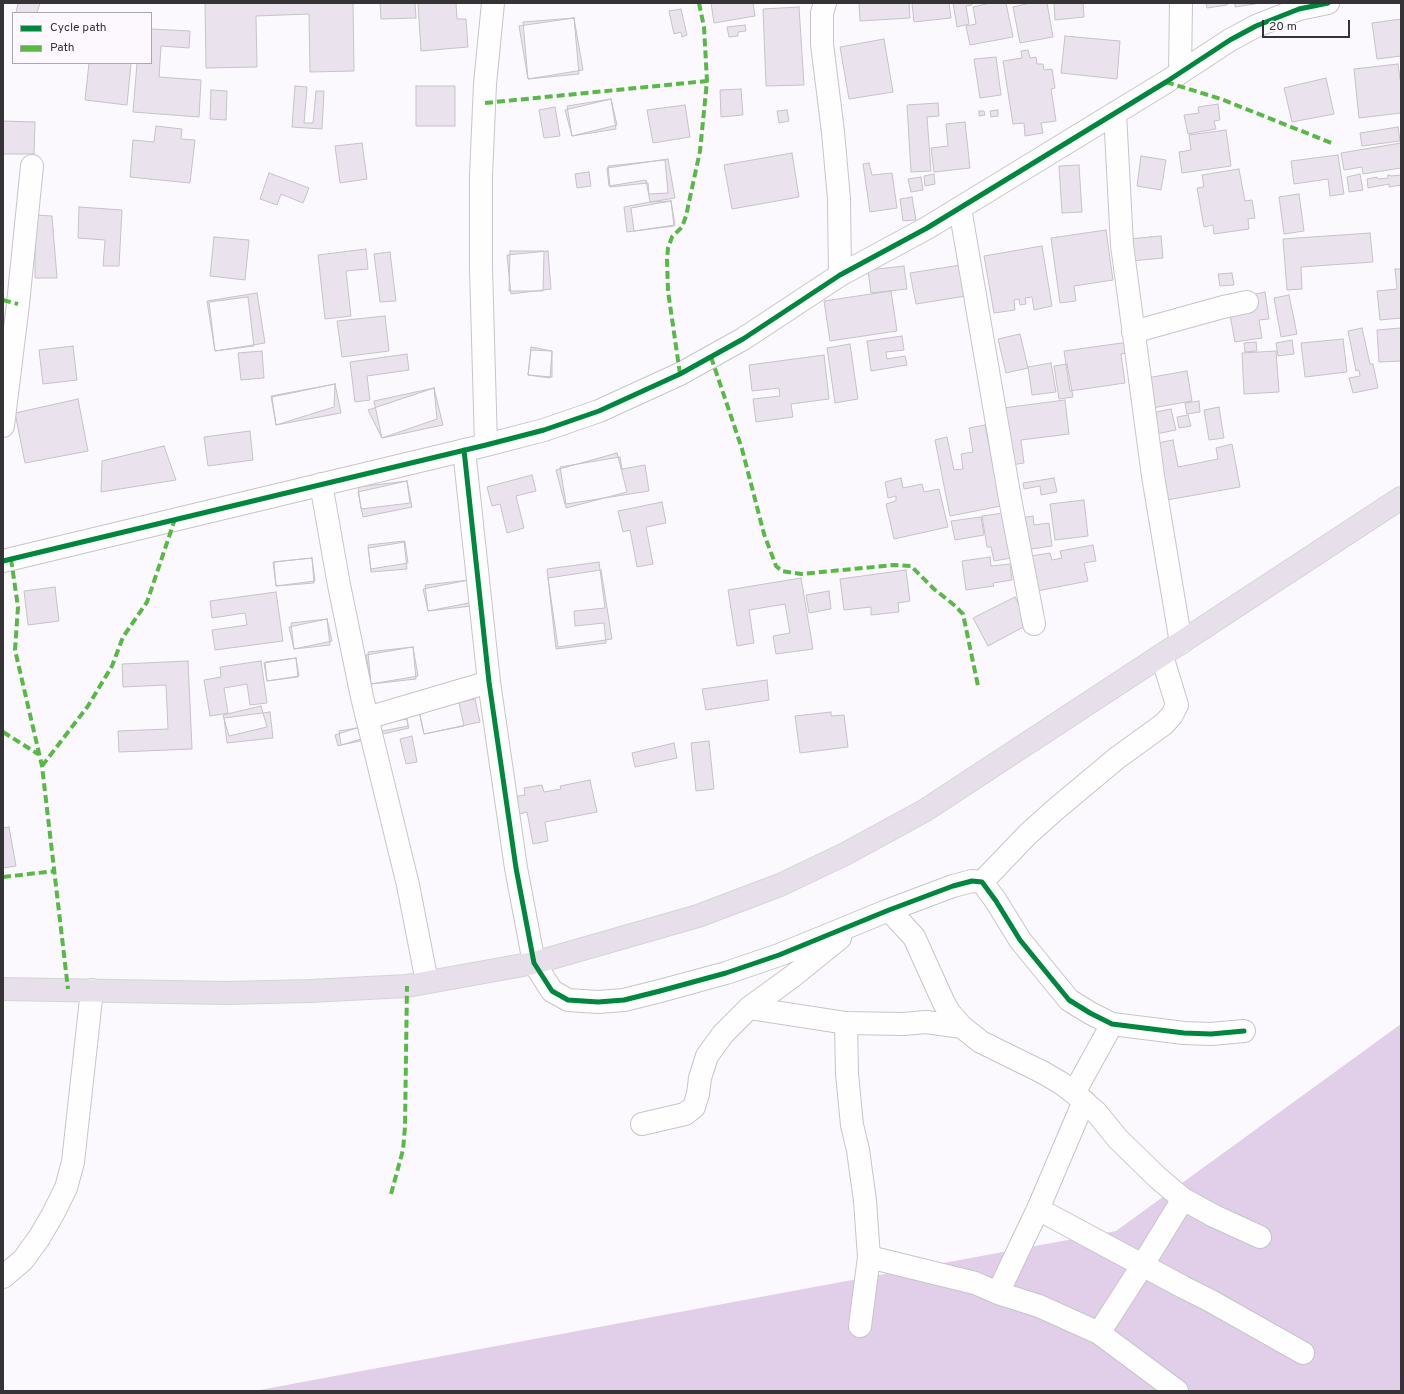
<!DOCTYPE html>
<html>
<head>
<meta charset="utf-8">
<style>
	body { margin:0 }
	#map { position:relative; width:1404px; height:1394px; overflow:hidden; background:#fbf9fd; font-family:Overpass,sans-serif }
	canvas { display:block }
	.frame { position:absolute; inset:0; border:4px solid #353336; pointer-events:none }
	.legend { position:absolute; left:12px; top:12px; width:140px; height:52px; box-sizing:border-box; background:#fcf8fe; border:1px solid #aca9ae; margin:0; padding:5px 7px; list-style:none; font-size:12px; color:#353336 }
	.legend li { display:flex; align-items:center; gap:8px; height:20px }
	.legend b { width:20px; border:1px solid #aca9ae }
	.scale { position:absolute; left:1262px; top:20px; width:88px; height:18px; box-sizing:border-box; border:2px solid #353336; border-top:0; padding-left:5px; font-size:12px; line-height:14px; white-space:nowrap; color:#353336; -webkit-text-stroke:3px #fcf8fe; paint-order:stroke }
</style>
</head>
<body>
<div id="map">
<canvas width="1404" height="1394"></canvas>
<div class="frame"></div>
<ul class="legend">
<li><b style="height:5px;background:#00873e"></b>Cycle path</li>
<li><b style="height:5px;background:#58b947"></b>Path</li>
</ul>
<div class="scale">20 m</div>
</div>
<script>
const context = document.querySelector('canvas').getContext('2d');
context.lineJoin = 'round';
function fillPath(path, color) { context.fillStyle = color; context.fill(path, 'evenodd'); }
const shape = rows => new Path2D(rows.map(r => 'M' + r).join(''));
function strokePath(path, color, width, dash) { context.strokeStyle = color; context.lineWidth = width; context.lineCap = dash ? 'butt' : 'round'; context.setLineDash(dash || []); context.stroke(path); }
fillPath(shape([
	[1401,1024,1401,1391,254,1391,1116,1231]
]), '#e1cfea');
const building = shape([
	[18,3,40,3,37,13,16,13,18,3],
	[205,3,353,3,354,71,310,72,309,14,256,16,257,67,206,68,205,3],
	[380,3,415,3,416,18,381,19,380,3],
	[418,3,456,3,457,19,466,19,468,47,421,51,418,3],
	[711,3,753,3,755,16,714,23,711,3],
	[859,3,909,3,910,18,860,21,859,3],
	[912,3,949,3,951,18,914,22,912,3],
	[953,3,971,3,972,5,966,6,969,24,957,27,953,3],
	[990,3,1006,3,1013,37,970,45,966,26,976,24,973,7,990,3],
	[1030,3,1047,3,1053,37,1020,43,1013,7,1030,3],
	[1054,3,1083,3,1084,17,1055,20,1054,3],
	[1206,3,1227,3,1227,5,1207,8,1206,3],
	[1235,3,1261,3,1235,7,1235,3],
	[799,7,804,85,766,86,763,9,799,7],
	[681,9,687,35,682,37,681,32,674,34,669,11,681,9],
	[574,18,579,74,528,79,523,22,574,18],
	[574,18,583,70,528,79,519,26,574,18],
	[1401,19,1401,56,1377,59,1372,23,1401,19],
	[745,25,746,31,738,32,738,36,729,37,727,27,745,25],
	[151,29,190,31,189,48,161,46,159,77,201,80,199,117,133,112,137,63,151,63,151,29],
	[1065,36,1120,41,1117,79,1061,73,1065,36],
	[884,39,893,92,849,99,840,47,884,39],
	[1028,50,1030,58,1036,57,1037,64,1043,64,1044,70,1052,69,1055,88,1051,89,1056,121,1041,123,1043,133,1025,136,1024,123,1013,124,1003,61,1022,58,1021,51,1028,50],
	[996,57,1001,95,980,98,974,59,996,57],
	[89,63,131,63,127,105,85,100,89,63],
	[1398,64,1401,86,1401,113,1359,118,1354,69,1398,64],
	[1326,78,1334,114,1292,122,1284,88,1326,78],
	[295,86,307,87,304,123,313,123,316,91,324,91,322,129,292,127,295,86],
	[416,86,455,86,455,126,416,126,416,86],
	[741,89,743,115,721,117,720,90,741,89],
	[211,90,227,91,226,120,210,119,211,90],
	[611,99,617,125,572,136,565,110,611,99],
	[611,99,616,129,572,136,567,106,611,99],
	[938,103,939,116,927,117,931,171,911,172,907,105,938,103],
	[1218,104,1220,120,1214,121,1216,129,1188,134,1184,115,1199,113,1198,107,1218,104],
	[685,105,690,137,653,143,647,110,685,105],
	[555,107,560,136,544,138,539,110,555,107],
	[787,110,789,121,779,123,777,111,787,110],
	[998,110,998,116,991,117,990,111,998,110],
	[979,111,984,111,985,115,979,116,979,111],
	[3,121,35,122,34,154,3,154,3,121],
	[965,122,970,168,934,172,931,148,948,146,946,124,965,122],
	[156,126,182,129,181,139,195,140,190,183,130,177,133,140,154,142,156,126],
	[1398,127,1400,141,1362,146,1360,133,1398,127],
	[1226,130,1231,166,1182,173,1179,152,1191,150,1189,135,1226,130],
	[362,143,367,179,340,183,335,146,362,143],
	[1401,143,1401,168,1363,174,1362,167,1344,170,1341,153,1401,143],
	[792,153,799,197,732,209,724,165,792,153],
	[1338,155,1344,194,1330,196,1328,179,1294,184,1291,161,1338,155],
	[1141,156,1166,160,1161,190,1137,186,1141,156],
	[668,159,675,198,650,202,646,180,609,186,607,168,668,159],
	[665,160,668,193,649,194,648,183,610,187,608,166,665,160],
	[869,163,872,175,892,173,897,208,870,212,863,164,869,163],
	[1079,165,1082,212,1062,213,1059,166,1079,165],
	[1239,169,1245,201,1252,200,1255,218,1248,219,1249,229,1214,234,1213,225,1204,227,1197,188,1204,187,1202,175,1239,169],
	[589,172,591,186,577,188,575,174,589,172],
	[269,173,309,188,303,203,281,194,277,205,260,199,269,173],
	[934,174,935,184,925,186,924,176,934,174],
	[1360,174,1363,190,1349,192,1347,177,1360,174],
	[1388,175,1390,175,1391,176,1401,175,1401,185,1389,187,1389,184,1368,188,1367,179,1377,177,1378,179,1388,178,1388,175],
	[921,177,923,190,911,192,908,179,921,177],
	[1299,194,1304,231,1284,234,1279,197,1299,194],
	[912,197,916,220,903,221,900,199,912,197],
	[671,201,674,226,627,232,624,207,650,202,671,201],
	[671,201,675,225,634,231,631,208,671,201],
	[79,207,122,210,119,266,103,266,105,240,78,238,79,207],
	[35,215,52,216,57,278,35,278,35,215],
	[1106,230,1113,280,1074,286,1076,301,1060,303,1051,238,1106,230],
	[1370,233,1373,262,1301,267,1302,289,1287,290,1283,239,1370,233],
	[1161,236,1163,258,1131,261,1128,239,1161,236],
	[214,237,249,240,245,280,210,276,214,237],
	[1042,246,1052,306,1034,310,1032,297,1025,298,1026,304,1020,305,1019,299,1014,300,1015,310,994,313,984,256,1042,246],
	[366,249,368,269,346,271,351,316,325,319,318,255,366,249],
	[510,251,544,251,543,291,509,291,510,251],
	[548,251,551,289,511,294,507,255,548,251],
	[390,252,396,301,380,302,374,254,390,252],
	[961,265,966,296,916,304,910,273,961,265],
	[904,266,907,289,871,293,868,270,904,266],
	[1395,269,1401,269,1401,318,1380,320,1377,291,1397,289,1395,269],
	[1232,273,1234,285,1220,286,1218,274,1232,273],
	[891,291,897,331,830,341,824,301,891,291],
	[1265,292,1269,319,1259,320,1262,338,1235,342,1230,315,1254,310,1252,295,1265,292],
	[257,293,265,343,215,351,207,301,257,293],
	[1289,295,1297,334,1281,337,1274,298,1289,295],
	[248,297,254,346,215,351,209,302,248,297],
	[385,316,389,351,342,357,337,321,385,316],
	[1362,328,1370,364,1373,364,1378,388,1353,393,1349,378,1360,376,1359,370,1356,371,1348,331,1362,328],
	[1401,328,1401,361,1379,362,1377,330,1401,328],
	[1020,334,1028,368,1006,373,998,339,1020,334],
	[902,336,904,350,886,352,887,359,905,356,907,365,871,371,867,341,902,336],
	[1343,339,1347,372,1305,377,1301,343,1343,339],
	[1292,340,1294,354,1278,356,1276,343,1292,340],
	[1129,342,1131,352,1121,354,1125,383,1070,391,1064,351,1129,342],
	[1256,342,1257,351,1245,352,1244,343,1256,342],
	[850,344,858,399,835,403,827,348,850,344],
	[73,346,77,380,43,384,39,350,73,346],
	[531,347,552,351,552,377,528,375,531,347],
	[531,350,552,351,550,378,528,375,531,350],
	[262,351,264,378,241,380,238,353,262,351],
	[1276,351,1279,392,1244,394,1242,353,1276,351],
	[407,354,409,370,367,376,370,400,355,402,350,362,407,354],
	[824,355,829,399,791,404,793,417,756,422,753,399,780,396,779,388,752,391,749,365,824,355],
	[1051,363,1056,392,1032,395,1028,367,1051,363],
	[1067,364,1073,397,1059,399,1054,366,1067,364],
	[1187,371,1192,401,1152,408,1147,378,1187,371],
	[335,384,334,407,276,425,272,397,335,384],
	[335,384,341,413,276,425,271,396,335,384],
	[434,388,437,419,382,438,368,410,434,388],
	[434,388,443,425,382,438,374,401,434,388],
	[78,399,88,451,25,463,15,413,78,399],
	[1065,400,1069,434,1021,440,1024,463,1011,465,1003,408,1065,400],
	[1199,401,1200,412,1187,414,1185,403,1199,401],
	[1219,407,1224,438,1209,440,1204,410,1219,407],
	[1171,409,1176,430,1156,434,1151,413,1171,409],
	[1188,415,1191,426,1179,428,1177,417,1188,415],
	[985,425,1001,506,950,516,935,440,947,437,954,470,963,469,961,454,973,452,969,428,985,425],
	[250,431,253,460,208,466,204,437,250,431],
	[1173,440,1178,467,1218,459,1216,448,1232,444,1240,487,1167,500,1157,443,1173,440],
	[164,446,176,480,101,492,102,461,164,446],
	[617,453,627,492,566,508,556,470,617,453],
	[620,457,622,469,645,465,649,491,566,504,560,467,620,457],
	[532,475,536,491,516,496,524,528,507,533,500,504,492,506,487,487,532,475],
	[901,478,903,488,922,484,924,492,939,489,948,527,894,539,886,504,896,501,896,496,888,498,885,482,901,478],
	[1054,478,1057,492,1041,495,1040,486,1024,489,1023,483,1054,478],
	[407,481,412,507,363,517,358,492,407,481],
	[407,481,410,503,361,509,358,487,407,481],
	[1084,500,1088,536,1055,540,1050,504,1084,500],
	[662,502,666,523,646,527,653,564,637,567,630,530,623,532,618,511,662,502],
	[1004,513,1011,558,994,561,991,547,987,547,982,516,1004,513],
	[1033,516,1034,525,1049,523,1052,546,1025,550,1021,518,1033,516],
	[981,517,984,535,955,540,951,521,981,517],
	[404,541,407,569,371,572,368,545,404,541],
	[405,542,408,563,371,569,368,548,405,542],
	[1093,545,1096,561,1084,563,1088,581,1037,591,1031,556,1050,553,1052,560,1062,558,1060,551,1093,545],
	[990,557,991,566,1010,564,1012,580,993,583,994,586,966,590,962,561,990,557],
	[312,558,314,583,276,586,274,562,312,558],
	[312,558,315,581,276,586,273,562,312,558],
	[599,562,605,608,574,611,575,626,604,623,606,643,556,649,547,569,599,562],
	[601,570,612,639,558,647,548,578,601,570],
	[906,570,910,601,898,603,899,612,871,615,871,607,844,610,840,579,906,570],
	[801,578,813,649,776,654,773,636,790,633,785,604,749,610,754,643,737,646,728,590,801,578],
	[469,580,474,602,428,611,423,589,469,580],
	[469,580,472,606,428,611,425,585,469,580],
	[55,587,59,621,28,625,24,591,55,587],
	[829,591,831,609,809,613,806,595,829,591],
	[276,592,283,641,215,650,212,630,247,625,245,613,212,618,210,601,276,592],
	[1015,597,1029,624,988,646,973,618,1015,597],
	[327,619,332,641,294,649,289,627,327,619],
	[327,619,330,645,294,649,291,623,327,619],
	[413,647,418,676,371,684,366,655,413,647],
	[413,647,416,679,371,684,368,652,413,647],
	[296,658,299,676,267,681,264,663,296,658],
	[296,658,298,677,267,681,265,662,296,658],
	[188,661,192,749,119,752,118,731,168,729,166,685,123,687,122,664,188,661],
	[261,661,267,703,250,705,247,684,224,688,228,713,210,716,204,680,221,677,220,667,261,661],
	[767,680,769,700,706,710,702,689,767,680],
	[475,699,480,722,424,734,419,711,475,699],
	[459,703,464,726,424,734,419,711,459,703],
	[261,706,267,727,229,736,223,715,261,706],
	[270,712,273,738,227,743,224,718,270,712],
	[831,712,831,716,844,715,848,747,800,753,795,716,831,712],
	[406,716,409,728,374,736,371,724,406,716],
	[407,719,408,726,372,733,371,726,407,719],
	[363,726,367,737,338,746,335,735,363,726],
	[363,727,365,740,341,745,339,731,363,727],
	[412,736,417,762,406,764,400,739,412,736],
	[709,741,714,789,696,791,691,743,709,741],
	[674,743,677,758,635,767,632,753,674,743],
	[590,780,597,812,545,822,548,841,533,844,527,812,516,815,513,797,525,795,524,788,542,785,544,792,561,789,560,786,590,780],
	[9,827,16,866,3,868,3,828,9,827]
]);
fillPath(building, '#eae3ee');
strokePath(building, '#c5c3c6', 1);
const street = shape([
	[825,3,822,13,822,44,833,132,839,199,840,275],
	[1180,73,1181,3],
	[1115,113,1122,245,1153,476,1181,643],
	[960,208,1010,499,1034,624],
	[1133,332,1223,307,1247,302],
	[3,426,18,304,32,166],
	[486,445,481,268,481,176,485,84,493,3],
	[464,450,489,682,516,868,534,963,552,991,568,1000,598,1002,624,1000,660,991,726,973,779,955,889,910,953,886,972,881,982,882,996,901,1020,940,1069,1000,1090,1013,1112,1024,1184,1033,1211,1034,1244,1031],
	[321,484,339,585,362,697,408,885,427,982],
	[3,561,486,445,544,430,599,411,680,374,743,339,840,275,927,228,1166,82,1230,40,1256,26,1299,9,1328,3],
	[367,718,489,682],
	[982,882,1028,834,1056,809,1117,758,1164,724,1172,715,1177,705,1162,656],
	[889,910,914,937,943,1001,949,1012,962,1027,981,1042,1042,1072,1061,1083,1074,1093,1096,1112,1118,1139,1158,1178,1183,1199,1214,1216,1260,1237],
	[749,1008,846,1023,903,1024,926,1022,962,1027],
	[846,1023,847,1074,852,1125,858,1150,865,1201,869,1257,860,1326],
	[1074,1093,1112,1024],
	[642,1124,685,1114,694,1107,698,1094,700,1078,707,1056,723,1034,749,1008,793,976,840,938],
	[1038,1209,1183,1287,1209,1300,1303,1353],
	[869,1257,975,1283,998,1293,1039,1306,1099,1333,1177,1391],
	[3,1277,23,1260,39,1238,53,1214,66,1188,73,1162,92,990],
	[998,1293,1038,1209,1084,1101],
	[1099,1333,1142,1266,1183,1199]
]);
const highway = shape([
	[3,989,226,993,310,991,407,986,534,963,698,916,780,885,845,854,924,811,1401,498]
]);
strokePath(street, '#c7c5c9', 24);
strokePath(highway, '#d5d4d6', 24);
strokePath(street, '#fefeff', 22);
strokePath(highway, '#e7e0ea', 22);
strokePath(shape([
	[1166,82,1221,99,1334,144],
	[485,103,707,81],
	[3,300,18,304],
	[711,357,742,449,764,534,776,566,782,571,801,574,894,565,911,566,934,589,954,605,963,614,978,686],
	[680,374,668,291,667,260,668,248,672,237,682,227,686,216,700,151,707,81,704,27,699,3],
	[11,559,18,607,15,650,42,766,68,989],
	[3,732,38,754],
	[42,766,88,706,112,666,123,637,147,602,175,519],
	[3,877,55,871],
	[391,1194,403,1150,405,1127,407,986]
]), '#58b947', 4, [8, 4]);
strokePath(shape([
	[464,450,489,682,516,868,534,963,552,991,568,1000,598,1002,624,1000,660,991,726,973,779,955,889,910,953,886,972,881,982,882,996,901,1020,940,1069,1000,1090,1013,1112,1024,1184,1033,1211,1034,1244,1031],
	[3,561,486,445,544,430,599,411,680,374,743,339,840,275,927,228,1166,82,1230,40,1256,26,1299,9,1328,3]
]), '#00873e', 5);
</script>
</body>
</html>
